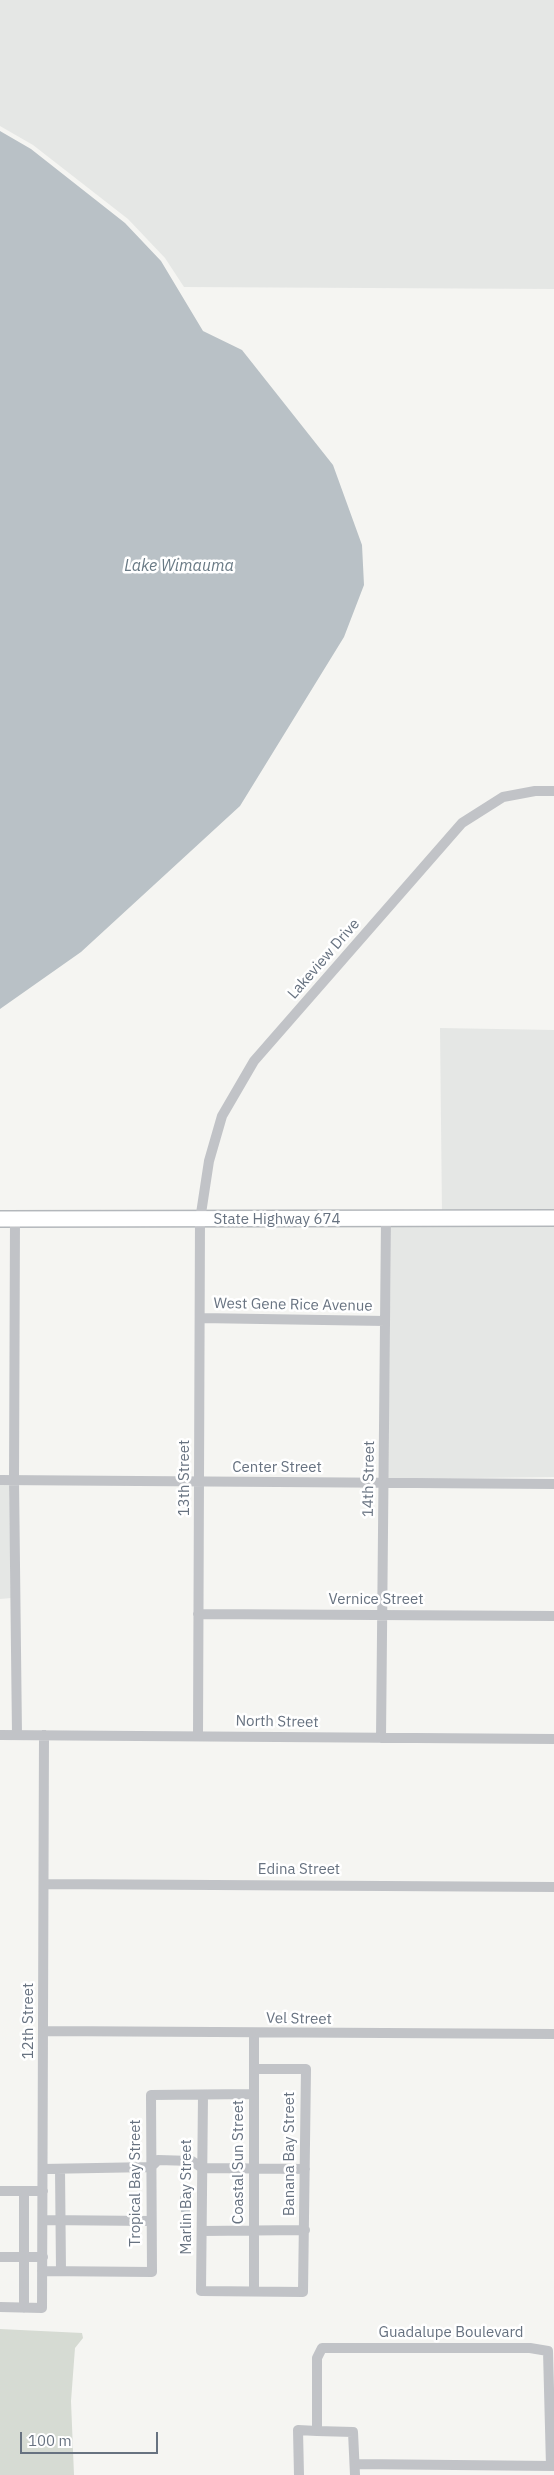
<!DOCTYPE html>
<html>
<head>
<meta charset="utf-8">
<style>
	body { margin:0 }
	#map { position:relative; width:554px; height:2475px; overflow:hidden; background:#f5f5f2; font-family:"IBM Plex Sans",sans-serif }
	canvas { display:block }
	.scale { position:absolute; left:20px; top:2432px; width:138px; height:22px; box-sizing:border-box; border:2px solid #677280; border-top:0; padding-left:6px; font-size:15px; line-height:18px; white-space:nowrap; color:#677280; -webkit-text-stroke:4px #fff; paint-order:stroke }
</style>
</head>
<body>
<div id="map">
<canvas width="554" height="2475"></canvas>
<div class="scale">100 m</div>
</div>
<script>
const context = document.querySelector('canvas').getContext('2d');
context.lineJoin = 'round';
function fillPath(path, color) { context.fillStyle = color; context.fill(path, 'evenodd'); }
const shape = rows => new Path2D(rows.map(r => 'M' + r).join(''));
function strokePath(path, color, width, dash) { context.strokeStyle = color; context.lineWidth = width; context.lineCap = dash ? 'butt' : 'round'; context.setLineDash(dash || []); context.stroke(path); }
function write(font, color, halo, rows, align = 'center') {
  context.font = font + ' "IBM Plex Sans",sans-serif'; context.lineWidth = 5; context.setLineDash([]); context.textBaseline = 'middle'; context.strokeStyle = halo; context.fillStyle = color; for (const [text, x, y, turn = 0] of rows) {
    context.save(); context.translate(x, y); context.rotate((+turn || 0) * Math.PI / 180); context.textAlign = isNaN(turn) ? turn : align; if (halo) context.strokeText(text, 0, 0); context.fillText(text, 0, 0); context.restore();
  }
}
fillPath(shape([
	[0,0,554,0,554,289,184,287,165,258,128,219,33,145,0,126],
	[440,1028,554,1030,554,1212,442,1214],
	[554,1223,554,1477,388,1479,391,1225],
	[0,1485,9,1485,11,1598,0,1599]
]), '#e5e7e5');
fillPath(shape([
	[0,2329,82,2333,83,2338,75,2348,71,2401,74,2475,0,2475]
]), '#d6dbd3');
fillPath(shape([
	[0,131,31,149,125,223,161,261,203,331,242,350,333,465,362,545,364,585,344,637,240,806,81,952,0,1009],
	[180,2196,189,2196,190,2212,181,2212]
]), '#b9c1c6');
const secondary = shape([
	[0,1219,554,1218]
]);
strokePath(secondary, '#b3b7bb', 18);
strokePath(shape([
	[15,1219,14,1480,17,1735],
	[200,1318,385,1321],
	[0,1480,554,1484],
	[198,1614,554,1616],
	[0,1735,554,1739],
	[198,1736,200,1220,209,1161,222,1116,254,1061,462,823,503,797,535,791,554,791],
	[381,1738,386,1220],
	[44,1884,554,1887],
	[44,2031,554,2034],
	[203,2095,201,2291,303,2292,306,2069,254,2069],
	[43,2169,151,2167,158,2160,192,2161,202,2168,305,2169],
	[60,2169,61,2271],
	[0,2191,43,2191],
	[43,2220,151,2221],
	[202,2231,305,2230],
	[0,2257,43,2257],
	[42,2271,152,2272,151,2095,254,2094],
	[254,2291,254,2033],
	[0,2307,42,2308,44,1735],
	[24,2308,24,2191],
	[355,2464,554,2466],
	[299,2475,298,2430,317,2431],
	[355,2475,353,2432,317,2431,317,2358,322,2348,530,2348,548,2351,551,2466]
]), '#c1c3c7', 10);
strokePath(secondary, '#fff', 15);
write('15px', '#677280', '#fff', [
	["Lakeview Drive",324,959,-49],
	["State Highway 674",277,1220],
	["West Gene Rice Avenue",293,1305,1],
	["Center Street",277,1468],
	["13th Street",185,1478,-90],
	["14th Street",369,1479,-89],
	["Vernice Street",376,1600],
	["North Street",277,1722,1],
	["Edina Street",299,1870],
	["Vel Street",299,2019,1],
	["12th Street",29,2021,-90],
	["Banana Bay Street",290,2154,-90],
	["Coastal Sun Street",239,2162,-90],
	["Tropical Bay Street",136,2183,-90],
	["Marlin Bay Street",187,2197,-90],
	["Guadalupe Boulevard",451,2333]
]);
write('italic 16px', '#687984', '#fff', [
	["Lake Wimauma",179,566]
]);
</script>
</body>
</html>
